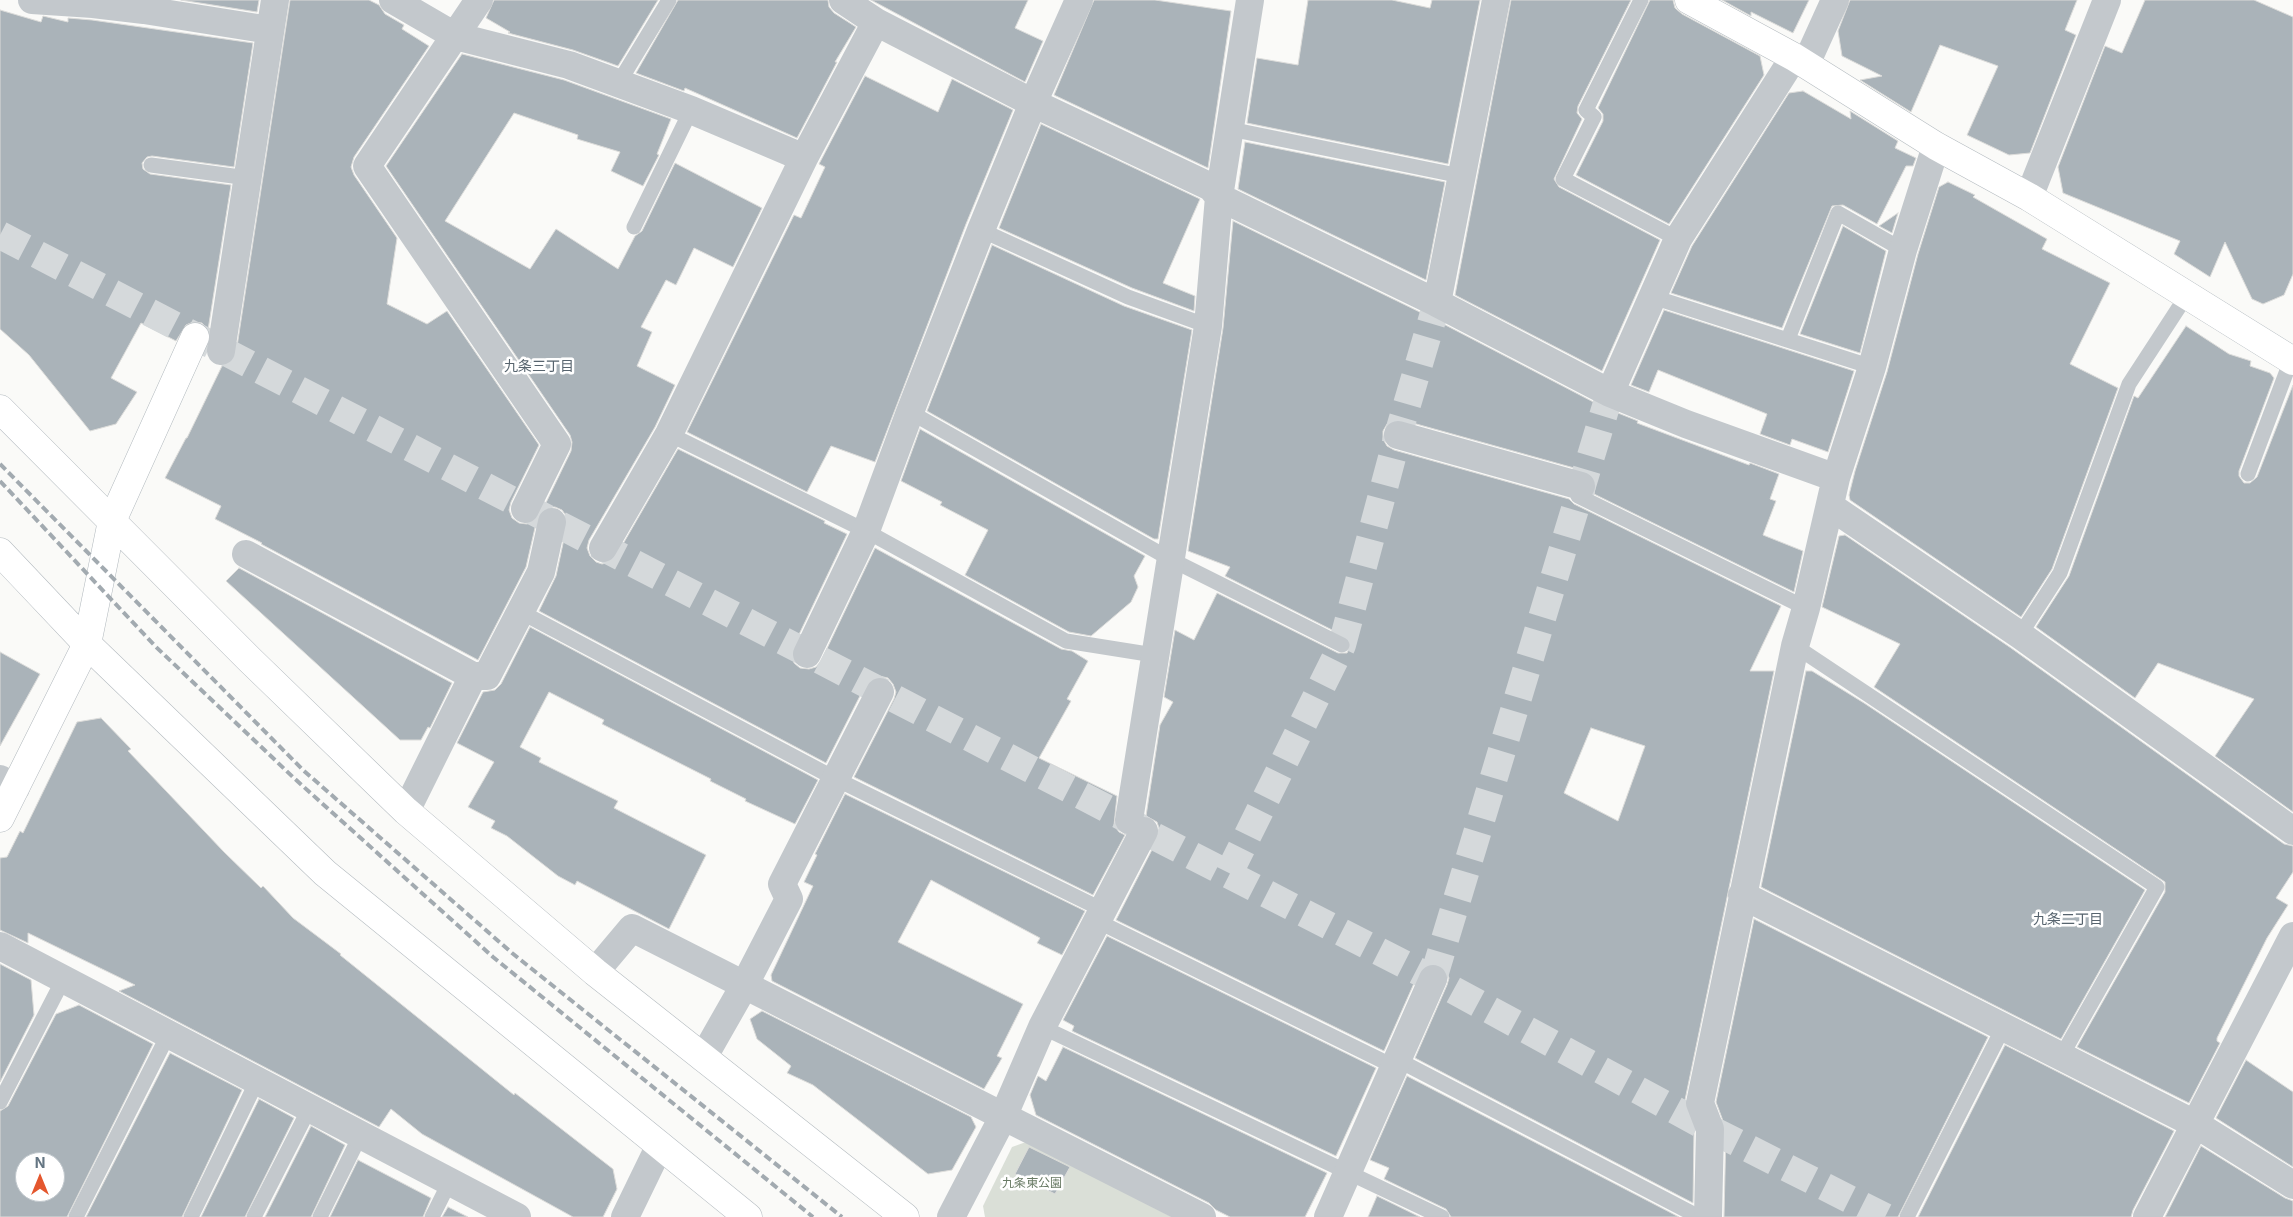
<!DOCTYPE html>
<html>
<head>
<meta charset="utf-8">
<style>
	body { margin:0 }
	#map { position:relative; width:2293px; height:1217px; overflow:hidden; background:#fafaf8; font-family:Inter,sans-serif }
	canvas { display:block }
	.north { position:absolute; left:15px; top:1152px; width:50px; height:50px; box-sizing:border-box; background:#fff; border:1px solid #c1c8cd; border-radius:50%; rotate:0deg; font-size:14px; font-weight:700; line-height:20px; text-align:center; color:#657683 }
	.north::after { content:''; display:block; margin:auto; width:18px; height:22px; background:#e4572e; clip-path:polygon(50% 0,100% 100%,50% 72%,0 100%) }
</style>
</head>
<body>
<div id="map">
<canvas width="2293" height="1217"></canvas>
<div class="north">N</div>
</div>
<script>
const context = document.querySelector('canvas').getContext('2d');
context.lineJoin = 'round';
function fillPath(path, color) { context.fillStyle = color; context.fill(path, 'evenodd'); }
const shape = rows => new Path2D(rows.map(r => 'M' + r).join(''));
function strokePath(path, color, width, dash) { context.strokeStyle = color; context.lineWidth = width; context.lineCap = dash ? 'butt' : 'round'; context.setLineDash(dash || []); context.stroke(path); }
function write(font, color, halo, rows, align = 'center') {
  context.font = font + ' Inter,"Noto Sans JP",sans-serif'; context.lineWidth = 5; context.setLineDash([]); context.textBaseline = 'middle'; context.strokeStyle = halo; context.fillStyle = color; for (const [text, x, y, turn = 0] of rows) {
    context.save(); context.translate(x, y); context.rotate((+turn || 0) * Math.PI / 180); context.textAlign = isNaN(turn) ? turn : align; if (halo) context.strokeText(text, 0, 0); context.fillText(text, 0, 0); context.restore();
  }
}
fillPath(shape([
	[1026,1142,1172,1217,985,1217,983,1206,1012,1147]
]), '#dadfd7');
const building = shape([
	[181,0,259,0,257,12,181,0],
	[290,0,369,0,379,5,385,14,404,25,402,29,429,46,354,157,351,167,354,175,397,238,387,304,427,324,447,311,539,445,511,502,509,510,512,518,519,523,527,524,537,519,526,567,478,660,261,544,262,543,215,519,221,506,165,478,186,438,187,438,222,366,233,361,236,353,290,0],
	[494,0,658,0,618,66,573,50,508,33,510,32,486,18,494,0],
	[678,0,828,0,829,7,834,13,856,27,835,62,837,62,797,138,685,88,684,91,636,73,678,0],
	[871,0,1028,0,1015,28,1043,41,1025,82,871,0],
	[1094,0,1155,0,1231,11,1208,168,1054,95,1094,0],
	[1308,0,1392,0,1430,8,1432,0,1480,0,1448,164,1247,123,1257,58,1298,65,1308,0],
	[1511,0,1631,0,1578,106,1577,113,1582,119,1554,179,1559,187,1660,240,1602,371,1455,295,1511,0],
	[1650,0,1673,0,1675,8,1682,14,1760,56,1764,75,1669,224,1576,175,1603,121,1603,114,1598,108,1650,0],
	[1722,0,1809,0,1793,33,1751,12,1751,16,1722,0],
	[1850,0,2077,0,2065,30,2076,35,2030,153,2009,155,1967,135,1998,66,1940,45,1911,112,1860,80,1882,76,1842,56,1838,31,1850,0],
	[2145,0,2254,0,2293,17,2293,274,2284,295,2263,304,2252,299,2225,242,2210,277,2174,254,2180,241,2063,193,2058,167,2105,46,2122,53,2145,0],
	[0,10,41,22,43,16,68,22,68,18,92,20,253,43,234,167,152,156,147,157,142,163,143,169,150,174,231,185,208,330,202,323,193,322,186,325,176,341,141,323,111,378,137,392,116,424,90,431,29,355,0,329,0,10],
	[462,54,564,80,671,119,657,154,659,155,643,186,611,171,620,152,577,139,578,135,514,113,445,221,530,269,556,229,618,269,635,236,642,231,675,163,762,208,733,267,694,248,676,285,666,280,641,327,652,332,637,366,675,385,655,427,589,540,587,548,590,556,596,562,602,564,610,562,616,556,678,449,825,521,824,523,847,534,793,647,792,656,794,663,800,668,809,669,816,667,821,661,875,548,1061,649,1072,651,1088,661,1067,699,1071,701,1039,758,1117,796,1114,825,1119,832,1125,835,1093,895,854,777,894,699,896,692,893,684,888,678,879,676,872,679,866,684,826,763,539,611,556,576,567,525,567,517,562,510,555,507,548,507,542,511,571,451,572,442,570,435,386,166,462,54],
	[865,76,938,112,952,79,1013,110,966,224,875,462,831,446,807,492,687,432,794,215,801,218,825,167,819,164,865,76],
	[1803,91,1851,119,1850,111,1898,141,1895,148,1916,158,1913,166,1906,166,1877,224,1843,205,1832,206,1782,328,1671,293,1692,246,1789,93,1803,91],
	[1041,124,1200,199,1163,283,1195,296,1194,311,1132,288,999,228,1041,124],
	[1245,142,1445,182,1426,280,1238,189,1245,142],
	[1948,182,1975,195,1973,197,2047,239,2042,249,2110,283,2070,364,2118,388,2052,569,2021,617,1850,500,1849,495,1855,471,1887,372,1918,254,1939,187,1948,182],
	[1898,213,1892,233,1879,226,1898,213],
	[1233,221,1430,317,1603,407,1638,421,1637,423,1749,465,1750,463,1779,474,1770,499,1776,501,1763,535,1803,551,1794,592,1594,494,1596,482,1592,475,1585,471,1402,420,1395,420,1387,424,1383,431,1383,439,1387,446,1394,450,1569,499,1574,504,1781,606,1750,671,1774,671,1685,1100,1685,1109,1694,1132,1693,1203,1415,1058,1447,985,1449,978,1446,970,1440,965,1431,964,1424,966,1419,972,1384,1051,1116,920,1158,838,1160,831,1157,822,1146,816,1160,725,1173,702,1164,697,1175,630,1194,640,1217,593,1338,653,1347,653,1351,645,1346,637,1225,576,1230,567,1188,551,1223,328,1233,221],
	[1591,728,1645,746,1618,821,1564,793,1591,728],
	[1843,226,1886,251,1860,353,1800,334,1843,226],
	[992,245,1124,306,1192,330,1158,539,1154,539,927,411,992,245],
	[1664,310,1854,371,1828,452,1792,439,1790,445,1760,434,1767,414,1658,370,1649,392,1631,385,1664,310],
	[2186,326,2229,354,2251,361,2250,366,2270,373,2274,378,2239,471,2239,476,2244,483,2250,483,2257,477,2293,385,2293,812,2215,756,2254,699,2158,663,2135,698,2036,627,2069,576,2134,396,2138,398,2186,326],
	[920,429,1145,556,1134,576,1138,587,1131,602,1091,636,1069,632,965,575,988,530,940,505,942,502,901,481,920,429],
	[1845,535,2011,648,2284,844,2293,846,2293,872,2276,898,2288,905,2267,938,2217,1038,2217,1041,2220,1043,2189,1103,2077,1047,2165,892,2165,882,1874,687,1900,644,1822,607,1839,536,1845,535],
	[239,568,452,683,430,728,428,727,421,740,400,740,226,581,239,568],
	[530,627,818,780,795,824,745,801,746,799,710,781,711,779,602,724,604,720,549,692,520,747,541,758,539,762,618,801,614,808,706,855,669,929,577,881,575,885,558,876,507,836,491,828,495,821,468,807,494,762,457,743,483,692,495,690,501,684,530,627],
	[0,652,40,674,0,746,0,652],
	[1806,671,1812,671,1864,703,2145,890,2061,1039,1761,887,1806,671],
	[101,718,131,749,128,751,224,852,261,888,263,886,293,918,341,954,340,955,514,1095,515,1093,613,1169,617,1189,603,1217,573,1217,422,1134,391,1109,379,1127,119,991,135,985,28,933,28,943,0,930,0,858,7,857,20,831,23,833,77,722,101,718],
	[845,794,1085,911,1062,955,1037,943,1040,938,931,880,898,942,1023,1004,997,1056,1002,1058,984,1089,772,981,771,975,813,886,804,882,817,855,815,854,845,794],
	[1754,919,1988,1037,1898,1217,1724,1217,1726,1129,1716,1102,1754,919],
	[1107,936,1376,1068,1336,1156,1072,1031,1074,1026,1063,1020,1107,936],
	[0,964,31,980,34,1015,0,1082,0,964],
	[79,1005,153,1044,67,1217,0,1217,0,1111,8,1106,56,1014,79,1005],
	[25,1162,55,1162,55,1192,25,1192,25,1162],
	[762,1011,971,1117,976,1127,952,1170,928,1174,813,1085,787,1073,791,1066,757,1039,750,1019,762,1011],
	[2005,1045,2174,1131,2133,1210,2131,1217,1918,1217,2005,1045],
	[1063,1047,1327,1173,1305,1217,1230,1217,1216,1210,1209,1203,1036,1115,1030,1095,1038,1076,1046,1081,1063,1047],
	[170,1053,242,1090,182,1217,86,1217,170,1053],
	[2246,1060,2293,1092,2293,1167,2216,1118,2246,1060],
	[1407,1076,1679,1217,1451,1217,1446,1209,1384,1179,1389,1168,1370,1160,1407,1076],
	[259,1099,294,1118,245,1217,201,1217,259,1099],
	[311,1126,345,1145,311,1217,265,1217,311,1126],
	[2201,1146,2285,1198,2293,1201,2293,1217,2165,1217,2201,1146],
	[1029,1147,1070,1167,1055,1194,1015,1174,1029,1147],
	[358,1160,431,1198,423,1217,330,1217,358,1160],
	[1377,1196,1420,1217,1368,1217,1377,1196],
	[448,1207,468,1217,442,1217,448,1207]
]);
fillPath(building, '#aab3b9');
strokePath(building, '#dcdcda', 1);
strokePath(shape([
	[0,235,1129,820,1144,831,1433,979,1710,1129,1885,1217],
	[1229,873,1342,645,1398,435,1437,303],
	[1433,979,1610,393]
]), '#d5d9db', 28, [28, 14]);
const secondary = shape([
	[1689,0,1794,57,1936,146,2029,197,2293,361],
	[0,409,249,659,406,811,595,972,905,1217],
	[0,552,87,644,325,873,748,1217],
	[0,818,87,644,112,521,195,337]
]);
strokePath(secondary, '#b3babf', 29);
strokePath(shape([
	[1641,0,1586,110,1594,117,1563,179,1678,239],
	[618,84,669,0],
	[1230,129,1461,176],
	[151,165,248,178],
	[634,227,691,110],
	[981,230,1128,297,1208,326],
	[1653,297,1872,367],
	[1788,339,1838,213,1903,250],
	[910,412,1170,559,1342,645],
	[669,434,866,531,1066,641,1154,655],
	[2248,474,2291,360],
	[1578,496,1806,608],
	[521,612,836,779,1103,910],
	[2020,635,2060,573,2129,384,2187,295],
	[1795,646,2157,887,2062,1055],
	[1097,921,1395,1067],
	[1042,1027,1442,1217],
	[1398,1060,1699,1217],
	[0,1102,63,980],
	[76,1217,168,1035],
	[191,1217,257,1081],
	[254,1217,309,1109],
	[320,1217,360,1136],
	[432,1217,449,1183],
	[1907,1217,2004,1026]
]), '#c3c8cc', 15);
strokePath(shape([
	[32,0,93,4,144,10,270,30],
	[393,0,455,36,569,65,691,110,804,158],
	[479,0,367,166,557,444,525,509],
	[843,0,876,22,1033,103,1211,187,1219,197,1437,303,1610,393,1686,424,1836,478],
	[1806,64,1835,0],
	[2029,197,2107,0],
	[1437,303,1496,0],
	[221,351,275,0],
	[1610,393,1678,239,1794,57],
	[1398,435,1581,486],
	[1830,506,2020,635,2293,831],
	[603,548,669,434,804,158,876,22],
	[246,554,473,676],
	[807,654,866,531,910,412,981,230,1033,103,1079,0],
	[0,779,16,788],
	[406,811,473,676,487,676,541,572,552,522],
	[1129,820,1208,326,1219,197,1250,0],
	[1742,895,2197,1125,2293,1185],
	[0,946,517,1217],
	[595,972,632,928,1202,1217],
	[703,1058,744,986,789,899,782,884,880,692],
	[625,1217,660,1145],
	[951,1217,1003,1117,1042,1027,1144,831],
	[1328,1217,1433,979],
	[1708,1217,1710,1129,1700,1103,1795,646,1806,608,1836,478,1872,367,1903,250,1936,146],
	[2147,1217,2293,936]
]), '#c3c8cc', 28);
strokePath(secondary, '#fff', 28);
strokePath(shape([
	[0,464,303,770,512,953,842,1217],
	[0,481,156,647,295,779,493,957,813,1217]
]), '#a2aab0', 4, [8, 4]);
write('12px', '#687a64', '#fff', [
	["九条東公園",1032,1183]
]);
write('14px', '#57646e', '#fff', [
	["九条三丁目",539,367],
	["九条二丁目",2068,920]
]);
</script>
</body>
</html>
